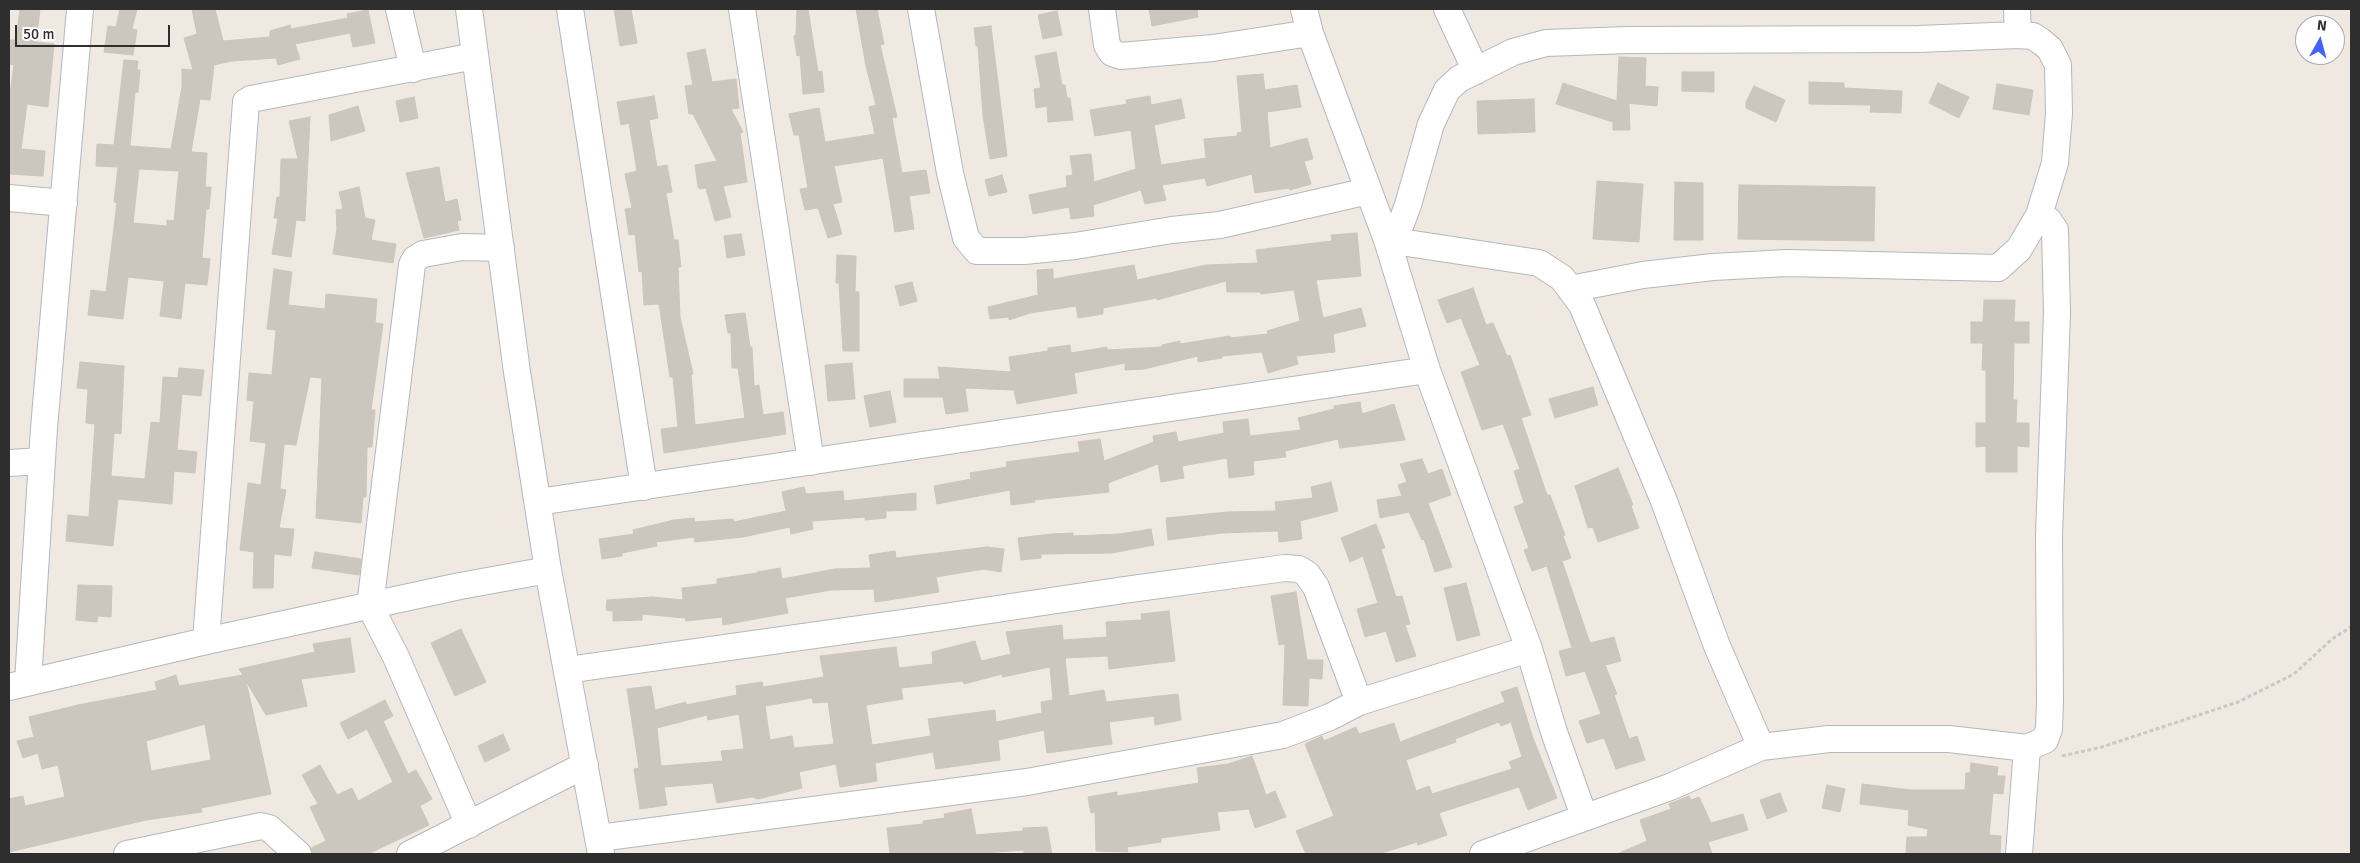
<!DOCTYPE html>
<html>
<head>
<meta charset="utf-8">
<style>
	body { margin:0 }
	#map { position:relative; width:2360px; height:863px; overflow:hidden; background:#efe9e1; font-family:Signika,sans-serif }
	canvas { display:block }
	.frame { position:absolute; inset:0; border:10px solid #2e2e2e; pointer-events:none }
	.north { position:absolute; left:2295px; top:15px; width:50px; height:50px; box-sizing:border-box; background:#fff; border:1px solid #ababab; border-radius:50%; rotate:7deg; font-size:14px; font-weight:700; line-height:20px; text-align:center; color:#2e2e2e }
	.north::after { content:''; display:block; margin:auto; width:18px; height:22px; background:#4264fb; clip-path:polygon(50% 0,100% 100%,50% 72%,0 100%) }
	.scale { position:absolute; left:15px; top:25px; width:155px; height:22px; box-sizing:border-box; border:2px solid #2e2e2e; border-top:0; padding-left:6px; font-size:15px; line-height:18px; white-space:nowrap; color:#2e2e2e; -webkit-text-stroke:4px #fff; paint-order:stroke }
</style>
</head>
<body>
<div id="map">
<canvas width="2360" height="863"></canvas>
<div class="frame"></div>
<div class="north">N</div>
<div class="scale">50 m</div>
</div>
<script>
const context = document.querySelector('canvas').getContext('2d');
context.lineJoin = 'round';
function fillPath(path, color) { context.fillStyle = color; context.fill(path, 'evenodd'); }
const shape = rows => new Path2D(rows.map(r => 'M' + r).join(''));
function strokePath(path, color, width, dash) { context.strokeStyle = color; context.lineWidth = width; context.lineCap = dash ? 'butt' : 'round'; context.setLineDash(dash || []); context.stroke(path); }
const building = shape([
	[20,9,40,9,36,42,54,44,48,107,27,104,21,149,45,151,43,176,9,174,9,101,14,65,9,64,9,40,16,40,20,9],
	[120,9,137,9,132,29,137,30,133,55,104,52,108,26,116,27,120,9],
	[192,9,215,9,223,41,270,37,270,31,290,25,291,29,348,18,347,14,368,10,375,43,353,47,350,33,295,44,300,59,278,65,276,58,232,61,214,65,210,100,200,99,191,152,207,153,205,187,211,187,209,209,206,209,202,258,210,259,207,285,185,283,181,319,160,316,164,281,128,277,123,319,88,315,91,290,106,292,117,203,114,202,118,167,96,166,97,144,114,145,124,60,138,61,137,70,140,70,138,92,135,92,130,146,171,149,182,87,182,69,193,70,184,38,197,34,192,9],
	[139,169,179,171,174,221,167,220,167,226,133,223,139,169],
	[614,9,631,9,637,43,620,46,614,9],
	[797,9,808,9,818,72,822,71,824,92,803,94,800,55,797,56,794,36,796,35,797,9],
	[856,9,877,9,884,44,880,45,897,117,892,118,902,173,926,170,930,193,909,196,914,229,895,232,883,158,834,166,842,202,833,204,842,234,828,238,818,208,805,210,800,189,808,188,799,135,794,135,789,114,819,108,825,142,875,134,869,107,876,105,866,66,856,9],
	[1149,9,1197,9,1198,17,1152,26,1149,9],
	[1057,11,1062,35,1043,39,1038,15,1057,11],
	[991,26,1007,156,990,159,983,116,978,46,976,46,974,28,991,26],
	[705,49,712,82,736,79,739,108,731,109,743,132,740,133,747,182,723,186,731,217,715,221,706,188,700,189,698,187,695,165,717,161,693,114,689,114,685,86,693,85,687,53,705,49],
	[1056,52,1062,85,1065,85,1067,98,1070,98,1073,120,1048,122,1047,106,1036,108,1034,89,1041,88,1035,56,1056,52],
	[1619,57,1646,58,1645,86,1658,87,1657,106,1626,103,1629,104,1630,130,1613,130,1613,122,1556,104,1563,83,1617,101,1619,57],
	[1682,72,1714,72,1714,92,1682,91,1682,72],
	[1263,74,1265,90,1297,85,1301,107,1267,112,1270,148,1307,138,1313,159,1304,161,1311,184,1290,190,1289,188,1255,193,1252,174,1207,186,1205,178,1162,185,1166,200,1145,204,1141,190,1093,205,1094,216,1071,219,1069,207,1033,214,1029,195,1067,187,1066,176,1073,175,1070,156,1091,154,1094,182,1136,169,1131,130,1095,136,1090,110,1127,104,1126,100,1150,96,1151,105,1181,99,1185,118,1154,125,1161,165,1206,158,1204,139,1238,136,1237,133,1242,132,1237,76,1263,74],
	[1809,82,1844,83,1844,88,1902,91,1901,113,1870,112,1871,105,1809,104,1809,82],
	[1938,83,1969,97,1959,118,1929,103,1938,83],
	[1997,84,2033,90,2029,115,1993,109,1997,84],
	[1754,86,1785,100,1776,122,1746,108,1746,102,1754,86],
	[654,96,658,118,649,120,657,167,667,165,672,192,666,193,674,240,678,240,681,267,678,267,680,317,693,374,691,374,695,425,745,418,738,368,732,368,731,333,728,333,725,315,745,313,750,347,752,347,754,386,759,385,763,415,783,412,786,434,664,453,661,429,678,427,673,377,670,377,659,304,644,305,642,271,639,272,635,234,629,235,625,209,632,208,625,174,637,171,629,123,621,125,617,102,654,96],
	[414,97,418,118,400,122,396,101,414,97],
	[1534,99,1535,132,1478,134,1477,101,1534,99],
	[358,106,365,131,331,141,329,115,358,106],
	[310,117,305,221,296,220,291,257,272,254,278,218,274,218,277,197,280,197,281,159,298,159,289,121,310,117],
	[439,167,445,202,457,199,461,220,457,221,459,230,424,238,406,173,439,167],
	[1002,175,1007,192,989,196,985,180,1002,175],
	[1597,181,1643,184,1639,242,1593,239,1597,181],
	[1675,182,1703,183,1703,240,1674,240,1675,182],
	[1739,185,1875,187,1874,241,1738,239,1739,185],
	[359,187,365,218,375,220,371,240,396,244,393,263,333,254,337,229,336,210,343,209,339,192,359,187],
	[1357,233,1361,276,1316,280,1323,318,1361,308,1366,326,1333,334,1335,352,1296,356,1298,364,1268,373,1262,352,1222,356,1222,358,1198,362,1198,356,1144,369,1125,370,1125,363,1074,373,1077,393,1017,404,1014,390,965,388,968,411,946,414,943,397,904,397,904,379,940,379,938,367,1011,372,1009,357,1048,351,1048,348,1070,345,1071,353,1107,347,1107,350,1162,347,1162,345,1180,341,1180,344,1230,336,1230,338,1268,334,1267,331,1300,321,1294,290,1261,294,1261,292,1227,292,1226,281,1157,300,1157,298,1103,308,1103,314,1078,318,1076,306,1030,313,1009,320,1009,317,990,319,988,307,1038,295,1037,270,1053,269,1053,279,1134,265,1137,280,1206,265,1258,263,1256,250,1332,241,1331,235,1357,233],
	[741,234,745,255,727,258,724,236,741,234],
	[837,255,856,256,855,292,859,292,859,351,843,351,839,283,836,283,837,255],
	[274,269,292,272,288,305,325,309,326,294,377,299,375,323,383,324,371,410,375,410,372,447,367,447,366,497,363,497,361,523,316,518,322,378,310,377,296,445,284,444,280,489,286,490,279,528,294,529,291,556,274,554,273,588,253,588,254,552,240,550,248,483,261,485,266,443,250,441,254,401,247,400,249,373,272,375,276,330,267,329,274,269],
	[912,282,917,301,900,306,895,286,912,282],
	[1473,288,1486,325,1493,323,1507,356,1510,355,1531,415,1521,418,1547,495,1550,495,1565,535,1563,536,1571,558,1562,561,1590,643,1614,637,1621,661,1605,665,1617,694,1614,695,1629,739,1637,736,1645,760,1616,769,1604,738,1587,743,1579,721,1601,714,1585,671,1566,676,1559,651,1572,648,1547,566,1532,571,1524,550,1529,548,1514,507,1524,503,1514,471,1520,469,1503,424,1482,430,1461,372,1480,365,1461,318,1447,323,1438,300,1473,288],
	[1984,300,2015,300,2014,322,2029,322,2029,343,2014,343,2013,400,2017,400,2016,423,2029,423,2029,447,2017,446,2017,472,1986,472,1986,446,1976,447,1976,423,1986,423,1986,370,1982,370,1983,343,1971,343,1971,322,1983,322,1984,300],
	[80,362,124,366,121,434,114,433,111,476,145,479,151,422,160,423,163,377,178,378,179,368,204,370,201,396,182,394,177,450,197,452,195,473,174,471,172,504,118,499,113,546,66,541,68,515,89,517,95,424,86,423,88,389,77,388,80,362],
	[852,363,855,399,828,401,825,365,852,363],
	[1593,387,1598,405,1555,418,1549,399,1593,387],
	[890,391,896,422,870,427,864,396,890,391],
	[1360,402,1362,414,1394,404,1405,440,1340,448,1338,439,1285,451,1286,457,1253,461,1254,475,1229,478,1227,458,1182,466,1184,478,1161,482,1158,464,1108,483,1109,492,1034,500,1035,502,1011,505,1010,490,937,504,934,486,971,479,970,473,1007,467,1006,462,1080,452,1078,442,1100,439,1104,461,1154,442,1153,436,1176,432,1178,442,1224,433,1223,422,1248,419,1250,436,1301,430,1298,418,1334,409,1334,406,1360,402],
	[1422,459,1428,474,1442,469,1451,495,1428,503,1452,567,1435,572,1424,539,1422,540,1409,512,1380,518,1377,500,1402,496,1398,485,1407,482,1400,464,1422,459],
	[1618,468,1633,505,1631,506,1639,528,1598,542,1593,527,1588,528,1575,486,1618,468],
	[1331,482,1338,511,1300,521,1302,539,1279,542,1278,531,1222,533,1168,540,1166,518,1228,512,1276,511,1275,502,1313,498,1311,487,1331,482],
	[804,487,806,494,843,491,844,501,916,493,916,510,886,511,886,518,865,520,865,517,812,521,813,529,791,534,790,527,743,537,695,542,694,537,656,542,657,546,622,553,622,556,602,559,599,539,634,534,633,530,674,520,694,518,695,522,733,519,734,522,786,511,782,492,804,487],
	[1376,524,1385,548,1381,549,1396,597,1402,596,1410,624,1405,625,1416,656,1396,662,1386,631,1365,637,1357,609,1378,603,1363,556,1350,562,1341,538,1376,524],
	[1151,529,1154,545,1112,553,1041,554,1041,558,1021,560,1018,538,1051,534,1073,533,1073,536,1120,534,1151,529],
	[987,547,1004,549,1001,572,984,569,936,577,939,592,902,598,875,602,874,589,831,590,785,598,788,613,723,625,722,617,686,621,685,618,642,614,642,620,613,621,613,611,606,610,607,600,652,597,683,600,682,588,717,584,717,579,757,573,757,572,780,568,782,579,835,569,871,568,869,555,895,551,896,558,987,547],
	[315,552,361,559,359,575,312,568,315,552],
	[1466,583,1480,635,1457,641,1444,588,1466,583],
	[78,585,112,586,111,617,98,616,97,622,76,620,78,585],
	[1296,592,1307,660,1323,660,1322,679,1309,678,1308,706,1283,705,1285,644,1279,645,1271,596,1296,592],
	[1169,611,1175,661,1109,669,1108,656,1065,658,1069,696,1104,690,1106,702,1178,694,1181,720,1155,725,1154,716,1109,722,1112,744,1047,753,1044,730,998,740,1000,760,936,769,933,752,875,763,877,781,840,787,836,764,799,772,802,788,758,799,752,797,717,803,713,783,664,787,667,805,640,809,634,769,639,768,627,689,651,686,655,710,686,702,686,705,737,695,736,686,762,682,763,687,824,677,820,656,896,647,899,668,933,664,932,652,975,641,981,661,1011,654,1006,632,1062,625,1063,640,1107,637,1106,622,1142,620,1141,614,1169,611],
	[1050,667,1053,700,1041,702,1042,713,996,722,995,710,928,719,931,736,872,745,866,705,903,699,901,688,963,681,964,684,1002,674,1003,677,1050,667],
	[812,698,813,703,828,702,834,744,794,748,792,736,770,740,765,706,812,698],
	[739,714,744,749,721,751,723,761,661,766,657,728,707,715,708,720,739,714],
	[461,629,486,682,455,696,431,643,461,629],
	[350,638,355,672,301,679,307,706,266,715,246,681,271,794,201,808,202,812,146,820,9,852,9,799,23,796,25,806,65,797,58,765,42,769,38,753,23,758,17,741,34,737,29,717,78,705,157,690,155,682,176,675,179,686,243,675,239,669,315,652,313,644,350,638],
	[205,724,211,760,151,771,146,741,205,724],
	[1517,687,1533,738,1557,798,1528,810,1519,787,1439,813,1447,835,1418,845,1417,842,1379,854,1306,854,1296,831,1334,816,1305,744,1322,736,1324,741,1356,727,1359,734,1394,723,1400,742,1505,702,1501,692,1517,687],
	[1499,722,1501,726,1511,722,1522,757,1509,762,1512,769,1432,794,1429,786,1416,791,1406,760,1456,742,1455,739,1499,722],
	[385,700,393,716,383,721,408,774,416,770,432,799,420,806,429,825,368,854,313,854,311,848,326,841,310,807,318,804,302,775,320,765,337,795,352,788,358,801,393,782,367,729,348,739,340,723,385,700],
	[503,734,510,750,485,762,478,746,503,734],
	[1252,756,1266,795,1275,791,1286,817,1255,828,1249,809,1217,812,1220,830,1161,838,1161,842,1127,847,1128,852,1096,851,1095,812,1091,813,1088,797,1117,792,1117,796,1199,783,1197,768,1228,764,1252,756],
	[1971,763,1998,767,1997,776,2005,776,2003,794,1993,793,1989,835,2001,836,2000,854,1906,854,1907,837,1927,837,1928,829,1908,825,1909,810,1860,804,1862,784,1911,790,1965,790,1966,773,1970,773,1971,763],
	[1827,785,1845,789,1840,812,1822,808,1827,785],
	[1780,793,1787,811,1767,819,1760,800,1780,793],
	[1689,796,1691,800,1699,797,1711,823,1743,814,1748,830,1708,842,1712,854,1617,854,1647,841,1640,820,1671,809,1669,804,1689,796],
	[971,809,976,835,1023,831,1023,828,1047,827,1052,854,1024,854,1024,850,971,854,890,854,887,828,923,824,923,821,945,818,944,814,971,809]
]);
fillPath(building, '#cbc7bf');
strokePath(building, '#cbc5ba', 1);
const minor = shape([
	[399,9,413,69],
	[469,9,517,372,548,570,601,854],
	[570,9,644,487],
	[742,9,811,462],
	[921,9,950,173,966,238,977,251,1024,251,1075,246,1172,230,1220,225,1368,191],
	[1102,9,1107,45,1112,53,1121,56,1213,48,1310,33],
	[1304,9,1310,33,1387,240,1427,370,1529,649,1554,732,1584,816],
	[1447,9,1476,71],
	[2017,9,2018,35],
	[9,198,64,203],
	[1387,240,1539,263,1562,278,1582,305,1664,501,1717,646,1761,747],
	[1394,242,1408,205,1431,124,1447,90,1459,79,1513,52,1546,43,1628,40,1918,39,2018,35,2033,36,2043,43,2050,49,2058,65,2059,113,2055,163,2039,215,2019,249,1998,268,1787,263,1713,267,1643,275,1570,289],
	[9,463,42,461],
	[538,502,1427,370],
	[206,641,246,102,251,99,475,56],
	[567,670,937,618,1124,590,1285,568,1299,569,1307,574,1316,587,1359,702],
	[28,682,44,428,80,9],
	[9,687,206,641,460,586,548,570],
	[469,825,396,657,370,606,412,265,415,259,423,254,462,247,501,248],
	[599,838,1027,782,1283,735,1330,717,1359,702,1529,649],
	[127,854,261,826,269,828,298,854],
	[410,854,585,765],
	[1483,854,1670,787,1761,747,1829,739,1949,739,2027,748,2045,740,2049,729,2050,702,2049,535,2057,313,2055,230,2049,221,2039,215],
	[2019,854,2027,748]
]);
strokePath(minor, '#b4b7c1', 28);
strokePath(shape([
	[2062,756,2102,747,2238,702,2294,674,2332,639,2351,627]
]), '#c9c9c9', 3, [4, 2.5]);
strokePath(minor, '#fff', 26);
</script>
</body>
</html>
